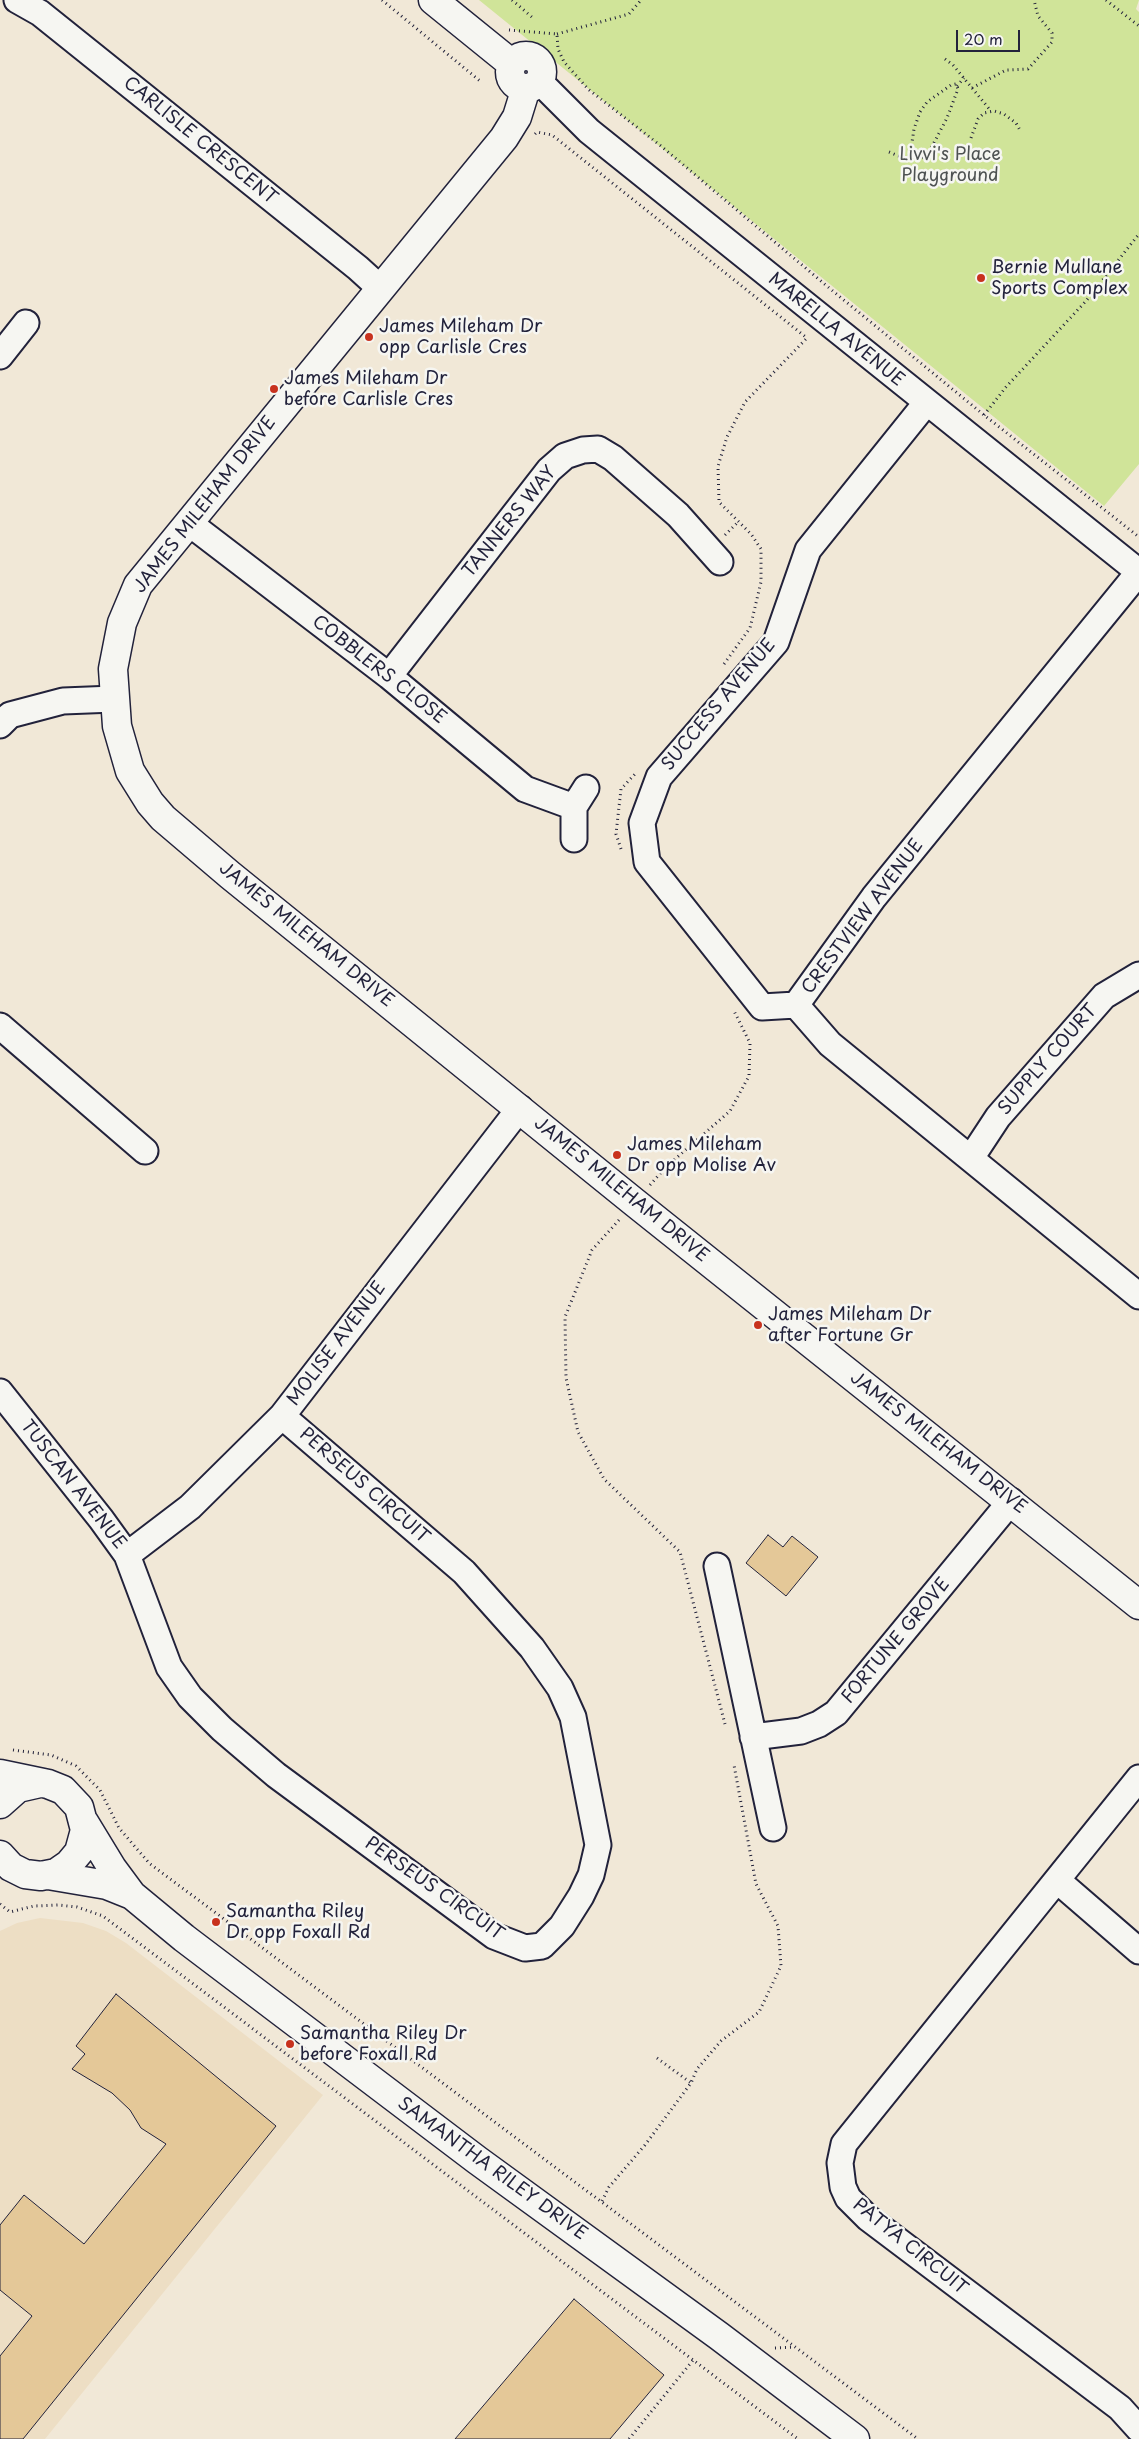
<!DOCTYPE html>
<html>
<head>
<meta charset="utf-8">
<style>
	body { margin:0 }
	#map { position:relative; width:1139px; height:2439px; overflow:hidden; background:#f1e8d7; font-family:"Playpen Sans",sans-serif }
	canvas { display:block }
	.scale { position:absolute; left:956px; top:30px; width:64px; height:22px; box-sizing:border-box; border:2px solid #22223b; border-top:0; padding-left:6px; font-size:15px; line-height:18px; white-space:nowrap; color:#22223b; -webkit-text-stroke:4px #f6f6f2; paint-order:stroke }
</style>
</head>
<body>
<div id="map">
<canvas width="1139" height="2439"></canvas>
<div class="scale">20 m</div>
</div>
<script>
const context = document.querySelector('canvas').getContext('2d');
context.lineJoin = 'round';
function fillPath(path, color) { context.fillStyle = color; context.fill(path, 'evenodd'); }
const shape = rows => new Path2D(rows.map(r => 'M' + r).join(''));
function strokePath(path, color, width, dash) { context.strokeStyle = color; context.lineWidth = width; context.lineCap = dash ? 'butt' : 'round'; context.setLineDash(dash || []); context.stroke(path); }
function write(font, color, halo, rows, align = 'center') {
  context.font = font + ' "Playpen Sans",sans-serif'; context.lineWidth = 5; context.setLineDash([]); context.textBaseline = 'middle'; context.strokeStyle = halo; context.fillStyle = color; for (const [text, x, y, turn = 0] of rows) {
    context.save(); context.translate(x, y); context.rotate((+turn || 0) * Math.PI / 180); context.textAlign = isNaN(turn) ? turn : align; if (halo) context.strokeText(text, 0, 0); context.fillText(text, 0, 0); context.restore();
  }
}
fillPath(shape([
	[40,1918,83,1923,106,1931,126,1943,323,2095,45,2439,0,2439,0,1931,17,1923]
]), '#eddec4');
fillPath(shape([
	[479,0,1139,0,1136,9,1139,12,1139,464,1104,506]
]), '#d0e499');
const building = shape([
	[768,1535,783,1547,792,1536,818,1557,786,1596,746,1563,768,1535],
	[116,1994,276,2126,23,2439,0,2439,0,2356,32,2316,0,2290,0,2225,24,2195,84,2244,166,2144,141,2128,130,2110,112,2093,72,2069,85,2054,76,2046,116,1994],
	[574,2299,664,2375,610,2439,455,2439,574,2299]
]);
fillPath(building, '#e4c898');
strokePath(building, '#22223b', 1);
const street = shape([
	[17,0,40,13,358,268,380,288],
	[539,81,589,131,1139,572],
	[0,356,26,323],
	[189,523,389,676,525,789,574,807],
	[1139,572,874,897,796,1005,830,1044,1139,1296],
	[389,676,549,470,565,456,583,450,598,449,613,458,678,515,720,562],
	[0,725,10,715,63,701,114,699],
	[574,839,574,807,586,788],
	[796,1005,762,1007,647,862,642,823,659,777,776,642,808,550,927,402],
	[0,1026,145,1151],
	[971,1158,998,1117,1104,996,1139,975],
	[0,1392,101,1519,127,1555,169,1667,190,1697,222,1729,276,1775,494,1936,525,1948,542,1946,562,1926,581,1896,591,1875,598,1845,573,1717,560,1688,532,1648,464,1572,282,1416],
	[127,1555,190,1507,282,1416,520,1108],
	[717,1566,773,1828],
	[753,1737,801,1731,819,1724,836,1713,1011,1501],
	[1139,1778,844,2144,840,2163,843,2187,848,2198,868,2218,1120,2408,1139,2429],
	[1058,1881,1139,1951]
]);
const secondary = shape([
	[433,0,512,64],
	'510 72a16 16 0 1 1 32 0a16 16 0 1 1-32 0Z',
	[526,88,517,117,504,138,138,585,122,623,113,669,117,726,130,771,150,803,163,818,230,875,634,1202,1139,1605],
	[0,1774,48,1784,63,1790,79,1807,85,1830,79,1852,69,1864,56,1873,41,1876,25,1874,11,1867,0,1855],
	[0,1804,18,1788,40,1783],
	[84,1822,112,1868,132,1895,184,1938,477,2160,719,2336,855,2439],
	[48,1875,107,1885,132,1895]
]);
strokePath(street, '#22223b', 29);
strokePath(secondary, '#22223b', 31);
strokePath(shape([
	[382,0,480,81],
	[512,0,533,18],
	[1106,0,1139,26],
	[509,30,557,34,558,49,564,62,588,89,661,146,834,292,984,415,1139,537],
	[557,34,629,14,641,0],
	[945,59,953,65,991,111],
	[957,86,964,78],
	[972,88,1006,70,1028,69,1052,42,1052,33,1038,16,1034,0],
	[535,134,537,132,552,135,807,338],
	[971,138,978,119,984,113,994,111,1004,114,1016,123,1021,132],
	[889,152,901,157,916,155,922,158,927,156,947,118,958,89,956,84,951,85,927,102,920,112,914,129,910,156],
	[984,415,1006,387,1086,301,1139,234],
	[725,535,739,521],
	[724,664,750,628,761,582,761,549,751,534,719,502,718,466,727,437,745,402,807,338],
	[621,849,616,834,621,789,635,774],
	[650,1185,666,1167,730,1111,749,1076,750,1043,734,1011],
	[619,1220,592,1250,565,1317,566,1378,578,1432,604,1479,680,1552,725,1724],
	[13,1750,51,1755,76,1766,100,1790,119,1828,149,1863,918,2439],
	[0,1904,10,1912,34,1906,58,1905,77,1907,103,1916,798,2439],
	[657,2058,691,2083],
	[602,2201,609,2187,645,2145,691,2083,697,2069,721,2041,759,2012,781,1966,778,1926,756,1884,734,1765],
	[775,2348,794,2347],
	[629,2439,694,2359]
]), '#22223b', 3, [1, 4]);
strokePath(street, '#f6f6f2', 25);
strokePath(secondary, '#f6f6f2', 28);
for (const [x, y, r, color] of [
	[981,278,5,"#c8321e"],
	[369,337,5,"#c8321e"],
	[274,389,5,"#c8321e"],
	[617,1155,5,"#c8321e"],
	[758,1325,5,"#c8321e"],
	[216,1922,5,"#c8321e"],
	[290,2044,5,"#c8321e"]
]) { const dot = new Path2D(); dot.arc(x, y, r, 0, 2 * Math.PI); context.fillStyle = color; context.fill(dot); strokePath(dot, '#f6f6f2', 2); }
write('18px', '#22223b', '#f6f6f2', [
	["CARLISLE CRESCENT",200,141,39],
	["MARELLA AVENUE",836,330,39],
	["JAMES MILEHAM DRIVE",205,505,-52],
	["TANNERS WAY",510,522,-51],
	["COBBLERS CLOSE",379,670,38],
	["SUCCESS AVENUE",719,705,-50],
	["CRESTVIEW AVENUE",863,917,-53],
	["JAMES MILEHAM DRIVE",306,935,39],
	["SUPPLY COURT",1048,1060,-49],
	["JAMES MILEHAM DRIVE",621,1190,39],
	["MOLISE AVENUE",337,1344,-53],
	["JAMES MILEHAM DRIVE",938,1443,38],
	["TUSCAN AVENUE",73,1485,52],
	["PERSEUS CIRCUIT",364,1486,41],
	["FORTUNE GROVE",896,1641,-50],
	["PERSEUS CIRCUIT",434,1889,35],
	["SAMANTHA RILEY DRIVE",492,2169,36],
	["PATYA CIRCUIT",910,2247,39]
]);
write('18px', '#4e5252', '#f6f6f2', [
	["Livvi's Place",950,155],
	["Playground",950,176]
]);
write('18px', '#22223b', '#f6f6f2', [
	["Bernie Mullane",991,268],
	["Sports Complex",991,289],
	["James Mileham Dr",379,327],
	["opp Carlisle Cres",379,348],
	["James Mileham Dr",284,379],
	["before Carlisle Cres",284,400],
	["James Mileham",627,1145],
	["Dr opp Molise Av",627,1166],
	["James Mileham Dr",768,1315],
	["after Fortune Gr",768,1336],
	["Samantha Riley",226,1912],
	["Dr opp Foxall Rd",226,1933],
	["Samantha Riley Dr",300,2034],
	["before Foxall Rd",300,2055]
], 'left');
</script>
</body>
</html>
